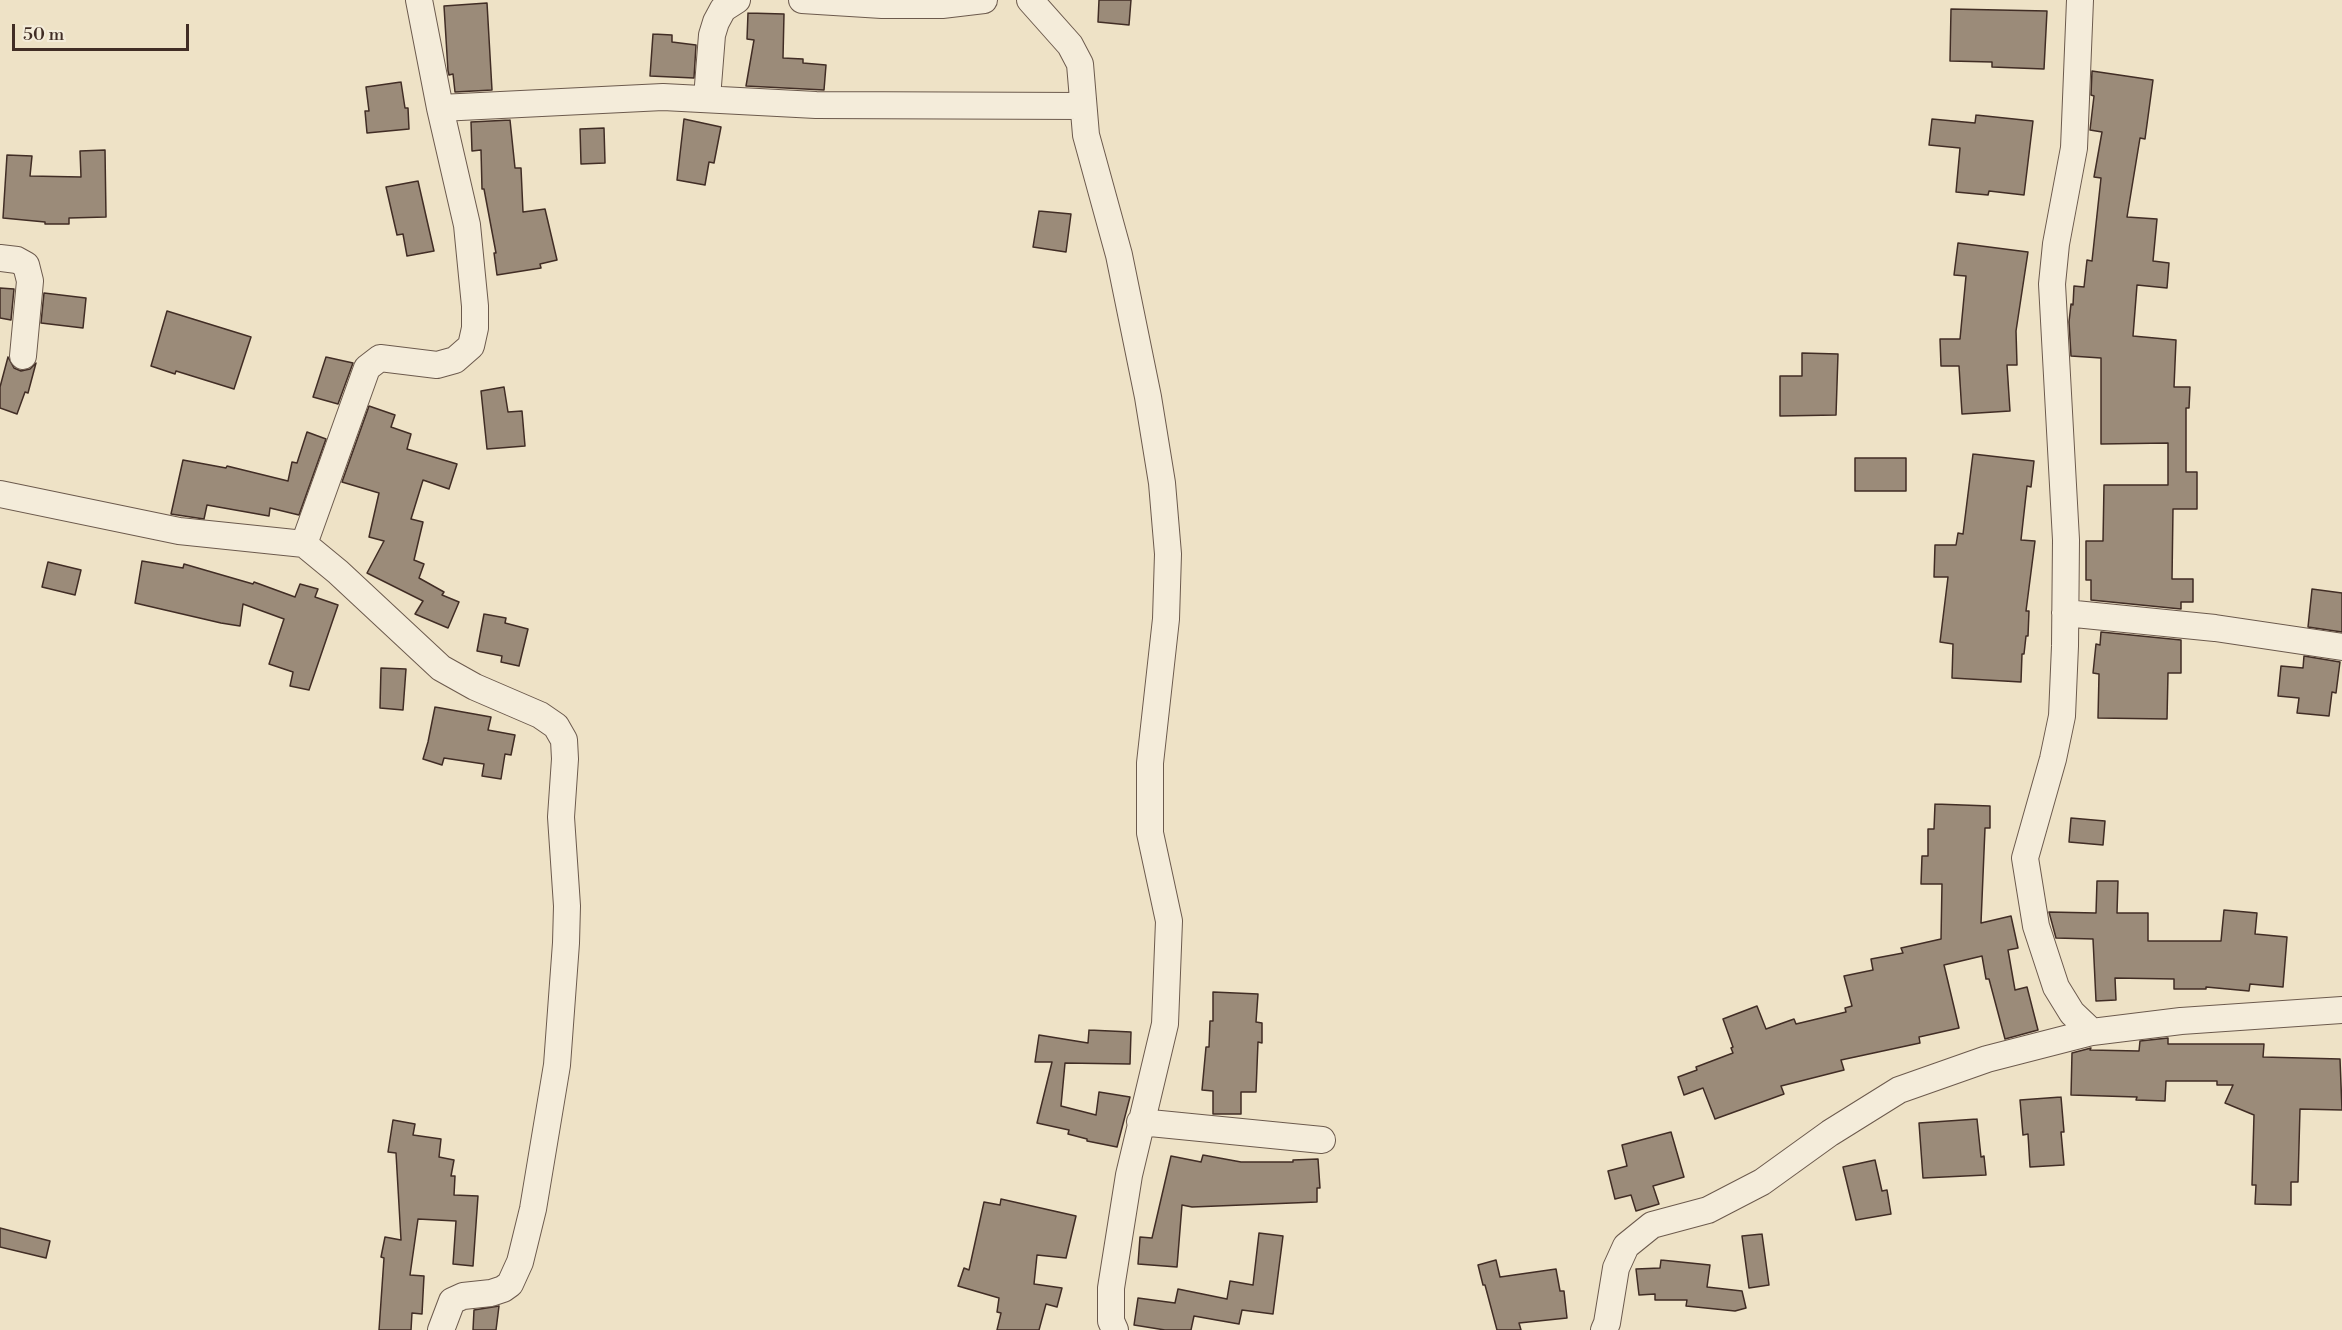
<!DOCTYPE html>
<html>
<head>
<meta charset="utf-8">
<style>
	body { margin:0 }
	#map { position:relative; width:2342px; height:1330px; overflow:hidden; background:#eee2c6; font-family:"Libre Bodoni",serif }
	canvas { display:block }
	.scale { position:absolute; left:12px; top:24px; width:177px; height:27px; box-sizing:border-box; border:3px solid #412d25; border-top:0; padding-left:8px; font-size:18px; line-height:21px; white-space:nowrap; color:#412d25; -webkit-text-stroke:4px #f4ecda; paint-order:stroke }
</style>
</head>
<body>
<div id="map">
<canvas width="2342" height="1330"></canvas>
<div class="scale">50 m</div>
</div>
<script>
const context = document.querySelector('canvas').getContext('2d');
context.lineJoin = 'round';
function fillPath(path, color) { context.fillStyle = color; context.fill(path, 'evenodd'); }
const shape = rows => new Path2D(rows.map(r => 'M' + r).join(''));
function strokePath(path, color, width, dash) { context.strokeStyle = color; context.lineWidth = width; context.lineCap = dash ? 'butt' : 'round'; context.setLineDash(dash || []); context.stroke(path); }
const building = shape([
	[1099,0,1131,0,1129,25,1098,22,1099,0],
	[487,3,492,90,455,92,453,74,449,75,448,71,444,6,487,3],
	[1951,9,2047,11,2044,69,1992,67,1992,62,1950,61,1951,9],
	[748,13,784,14,783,58,803,59,803,63,826,65,824,90,746,86,754,40,747,39,748,13],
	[653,34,672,35,672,42,696,45,694,78,650,76,653,34],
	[2092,71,2153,80,2145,139,2140,138,2127,217,2157,219,2153,261,2169,263,2167,288,2137,285,2133,336,2176,340,2174,387,2190,387,2189,408,2186,408,2186,472,2197,472,2197,509,2173,509,2172,579,2193,579,2193,602,2181,602,2181,609,2091,600,2091,580,2086,580,2086,541,2103,541,2104,485,2168,485,2168,443,2101,444,2101,358,2071,356,2069,322,2071,304,2073,305,2074,286,2084,287,2087,260,2092,261,2101,178,2094,177,2102,132,2090,130,2094,96,2091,95,2092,71],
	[401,82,405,108,408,108,409,129,367,133,365,111,369,111,366,87,401,82],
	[1976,115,2033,121,2024,195,1989,191,1988,195,1956,192,1960,148,1929,145,1932,119,1975,123,1976,115],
	[684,119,721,127,714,163,709,162,705,185,677,180,684,119],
	[510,120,515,168,521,168,523,212,545,209,557,260,540,264,541,268,497,275,494,253,496,253,484,189,482,189,481,150,472,151,471,122,510,120],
	[604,128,605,163,581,164,580,129,604,128],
	[105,150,106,217,69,218,69,224,45,224,45,222,3,218,7,155,32,156,30,176,81,177,80,151,105,150],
	[418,181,434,251,407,256,403,234,397,235,386,187,418,181],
	[1039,211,1071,214,1066,252,1033,247,1039,211],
	[1958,243,2028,252,2016,331,2017,365,2007,365,2010,411,1962,414,1959,366,1941,366,1940,339,1960,339,1966,276,1954,275,1958,243],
	[0,288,14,289,11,320,0,318,0,288],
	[44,293,86,298,83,328,41,323,44,293],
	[167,311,251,337,234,389,176,371,175,374,151,366,167,311],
	[1802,353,1838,354,1836,415,1780,416,1780,376,1802,376,1802,353],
	[8,357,14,368,21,371,30,369,36,363,28,393,25,392,17,414,0,408,0,387,8,357],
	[326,357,353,363,338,404,313,397,326,357],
	[504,387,508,412,522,411,525,446,487,449,481,391,504,387],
	[369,406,395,415,391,427,411,434,407,449,457,464,449,489,423,480,411,519,423,522,414,560,424,564,419,578,444,592,442,595,459,602,448,628,415,614,423,601,367,573,384,541,369,537,379,493,342,482,369,406],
	[307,432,326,439,299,515,270,508,269,516,207,505,204,519,171,514,183,460,226,468,227,466,288,481,292,462,297,463,307,432],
	[1973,454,2034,461,2031,487,2027,486,2021,540,2035,541,2026,611,2029,611,2028,636,2026,636,2024,654,2022,654,2021,682,1952,678,1953,644,1940,642,1948,577,1934,577,1935,545,1956,545,1958,533,1963,534,1973,454],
	[1855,458,1906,458,1906,491,1855,491,1855,458],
	[142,561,183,568,184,564,253,584,254,582,295,597,300,584,318,589,315,597,338,605,309,690,290,686,293,672,269,664,284,619,243,604,240,626,221,623,135,603,142,561],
	[48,562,81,570,75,595,42,587,48,562],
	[2312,589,2342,593,2342,632,2308,627,2312,589],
	[484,614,506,618,505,623,528,629,519,666,501,662,502,656,477,651,484,614],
	[2101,632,2181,640,2181,673,2168,673,2167,719,2098,718,2099,674,2093,673,2096,644,2100,645,2101,632],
	[2304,656,2340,662,2336,693,2332,692,2329,716,2297,713,2299,698,2278,696,2281,666,2303,668,2304,656],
	[381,668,406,669,403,710,380,708,381,668],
	[435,707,491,717,488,730,515,735,511,755,505,754,501,779,482,776,484,764,444,758,442,765,423,759,428,742,435,707],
	[1935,804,1990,806,1990,828,1985,828,1981,923,2011,916,2018,948,2008,950,2015,990,2027,987,2038,1030,2005,1039,1989,979,1986,979,1982,956,1944,965,1959,1028,1919,1037,1920,1043,1841,1060,1844,1070,1781,1086,1784,1094,1715,1119,1703,1088,1684,1095,1678,1077,1697,1070,1696,1067,1733,1053,1731,1048,1733,1047,1723,1019,1757,1006,1766,1029,1794,1019,1796,1024,1846,1012,1845,1008,1852,1006,1844,976,1873,970,1871,959,1903,953,1901,948,1941,939,1942,884,1921,884,1922,856,1928,856,1928,829,1934,829,1935,804],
	[2071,818,2105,821,2103,845,2069,842,2071,818],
	[2097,881,2118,881,2117,913,2148,913,2148,941,2221,941,2224,910,2257,913,2255,934,2287,937,2283,987,2250,984,2249,991,2206,987,2206,989,2174,989,2174,979,2115,978,2116,1000,2096,1001,2093,939,2056,938,2049,912,2096,913,2097,881],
	[1213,992,1258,994,1256,1022,1262,1023,1262,1043,1258,1042,1256,1092,1241,1092,1241,1114,1213,1114,1213,1091,1202,1090,1206,1047,1209,1047,1210,1021,1213,1021,1213,992],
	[1089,1030,1131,1032,1130,1064,1065,1063,1061,1106,1096,1115,1099,1092,1130,1097,1117,1147,1087,1141,1087,1139,1068,1134,1069,1130,1037,1123,1052,1062,1035,1062,1039,1035,1088,1043,1089,1030],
	[2168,1038,2168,1044,2264,1044,2263,1057,2340,1059,2342,1110,2300,1109,2298,1182,2291,1182,2291,1205,2255,1204,2256,1185,2252,1185,2254,1115,2225,1103,2233,1085,2217,1085,2217,1081,2166,1081,2165,1101,2136,1100,2137,1097,2071,1095,2072,1053,2091,1048,2090,1050,2139,1051,2140,1041,2168,1038],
	[2061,1097,2064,1132,2061,1132,2064,1165,2030,1167,2028,1134,2023,1135,2020,1100,2061,1097],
	[1977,1119,1981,1157,1984,1156,1986,1175,1923,1178,1919,1123,1977,1119],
	[393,1120,415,1124,413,1135,441,1139,439,1157,454,1160,451,1176,455,1176,454,1195,478,1196,473,1266,453,1264,456,1221,418,1219,410,1275,424,1276,422,1314,412,1313,411,1330,379,1330,384,1258,381,1257,385,1237,401,1240,396,1153,388,1152,393,1120],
	[1671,1132,1684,1177,1653,1186,1659,1204,1636,1211,1631,1195,1615,1199,1608,1171,1627,1166,1622,1145,1671,1132],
	[1203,1155,1241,1162,1293,1162,1293,1160,1318,1159,1320,1188,1317,1188,1317,1202,1192,1207,1182,1205,1177,1267,1138,1264,1140,1237,1152,1238,1171,1156,1201,1162,1203,1155],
	[1875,1160,1882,1191,1887,1190,1891,1214,1856,1220,1843,1167,1875,1160],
	[1001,1199,1076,1216,1066,1258,1037,1255,1034,1284,1062,1288,1057,1307,1046,1304,1039,1330,997,1330,1001,1313,997,1312,999,1298,958,1286,964,1268,969,1270,984,1202,1000,1205,1001,1199],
	[0,1228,50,1241,46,1258,0,1247,0,1228],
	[1259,1233,1283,1236,1273,1314,1242,1310,1239,1324,1194,1316,1191,1330,1165,1330,1134,1325,1138,1298,1175,1303,1178,1289,1227,1299,1230,1281,1253,1285,1259,1233],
	[1762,1234,1769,1285,1749,1288,1742,1236,1762,1234],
	[1496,1260,1500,1277,1556,1269,1560,1291,1564,1291,1567,1318,1519,1323,1521,1330,1497,1330,1485,1285,1483,1285,1478,1265,1496,1260],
	[1661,1260,1710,1265,1707,1287,1742,1291,1746,1308,1735,1311,1686,1306,1687,1300,1655,1300,1655,1294,1639,1295,1636,1269,1660,1268,1661,1260],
	[499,1306,496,1330,473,1330,474,1310,499,1306]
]);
fillPath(building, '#9b8b79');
strokePath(building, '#412d25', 1.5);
const minor = shape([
	[802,0,882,5,942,5,984,0],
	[1030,0,1070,45,1080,64,1086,135,1119,255,1148,397,1162,483,1168,554,1166,619,1150,763,1150,833,1169,921,1165,1024,1129,1175,1111,1288,1111,1321,1115,1330],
	[2080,0,2074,148,2056,244,2052,284,2066,540,2065,646,2062,716,2053,759,2025,858,2036,926,2056,987,2072,1013,2092,1032,2181,1021,2342,1010],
	[707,98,712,35,716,22,723,9,737,0],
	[440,108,663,97,816,105,1083,106],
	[0,258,17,260,26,265,30,281,23,356],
	[0,494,179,531,304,544,338,572,441,668,475,687,540,715,556,726,564,740,565,759,561,817,567,906,566,943,557,1065,533,1209,520,1262,510,1284,503,1289,491,1293,463,1296,452,1301,441,1330],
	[304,544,367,368,380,358,437,365,455,360,471,346,475,328,475,306,467,225,440,108,419,0],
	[2065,613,2215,628,2342,647],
	[1140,1122,1322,1140],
	[1604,1330,1607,1323,1616,1268,1626,1246,1652,1225,1708,1210,1762,1182,1830,1133,1899,1090,1987,1059,2092,1032]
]);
strokePath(minor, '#6c5a4d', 28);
strokePath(minor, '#f4ecda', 26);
</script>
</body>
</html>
